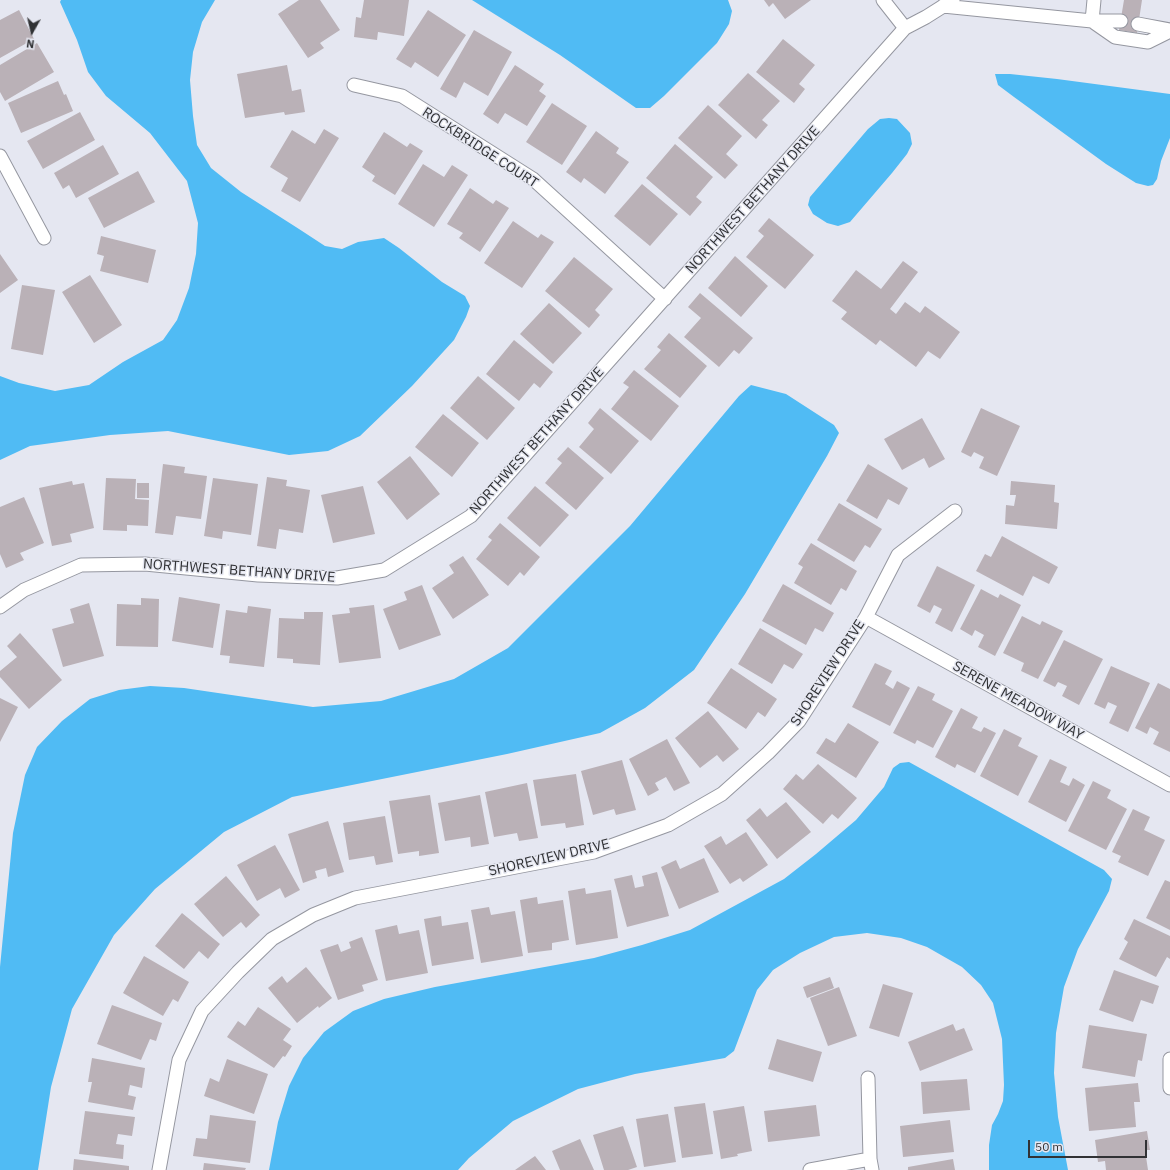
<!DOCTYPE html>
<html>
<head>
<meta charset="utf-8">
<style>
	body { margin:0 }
	#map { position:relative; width:1170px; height:1170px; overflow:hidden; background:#e5e7f1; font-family:"IBM Plex Sans",sans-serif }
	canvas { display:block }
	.north { position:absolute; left:12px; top:12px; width:40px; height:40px; -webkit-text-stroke:3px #e5e7f1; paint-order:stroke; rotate:188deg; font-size:11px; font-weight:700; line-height:16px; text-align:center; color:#313235 }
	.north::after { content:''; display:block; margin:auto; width:14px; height:18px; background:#313235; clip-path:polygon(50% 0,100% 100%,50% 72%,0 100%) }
	.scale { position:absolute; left:1028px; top:1140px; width:119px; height:18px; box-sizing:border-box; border:2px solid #313235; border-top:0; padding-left:5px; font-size:12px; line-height:14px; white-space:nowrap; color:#313235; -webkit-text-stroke:3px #e5e7f1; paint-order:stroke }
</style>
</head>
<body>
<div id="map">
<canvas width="1170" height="1170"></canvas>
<div class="north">N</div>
<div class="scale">50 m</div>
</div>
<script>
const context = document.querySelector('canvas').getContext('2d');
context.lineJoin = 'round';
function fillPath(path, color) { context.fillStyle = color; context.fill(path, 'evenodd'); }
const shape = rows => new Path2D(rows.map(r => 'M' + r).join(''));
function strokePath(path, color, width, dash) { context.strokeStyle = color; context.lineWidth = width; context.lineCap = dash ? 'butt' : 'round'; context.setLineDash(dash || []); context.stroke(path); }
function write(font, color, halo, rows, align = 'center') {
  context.font = font + ' "IBM Plex Sans",sans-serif'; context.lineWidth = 3; context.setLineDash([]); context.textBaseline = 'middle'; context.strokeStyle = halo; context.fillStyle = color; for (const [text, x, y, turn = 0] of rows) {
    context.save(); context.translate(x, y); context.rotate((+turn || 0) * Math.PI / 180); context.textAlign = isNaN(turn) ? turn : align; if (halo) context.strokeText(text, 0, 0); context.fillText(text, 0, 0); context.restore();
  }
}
fillPath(shape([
	[61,0,215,0,202,22,193,52,190,80,193,116,197,145,211,168,241,192,299,229,325,246,342,249,358,242,384,238,399,248,442,282,465,296,470,306,466,317,454,340,412,386,360,436,328,451,289,455,168,431,110,435,30,446,0,460,0,376,19,383,55,391,89,385,123,362,163,340,177,320,189,288,196,254,198,223,187,181,150,133,106,96,88,72,77,40,60,2],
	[472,0,728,0,732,11,729,24,717,43,664,96,650,108,636,108,560,55],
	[995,74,1010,74,1057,79,1170,94,1170,138,1161,161,1157,179,1153,185,1148,186,1136,183,1106,164,1014,97,998,85],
	[889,118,897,119,910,133,912,144,907,154,892,173,850,222,838,226,827,223,813,214,808,205,810,197,868,129,880,119],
	[751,385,786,394,834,425,839,433,827,456,745,594,694,670,645,708,600,733,507,754,292,797,224,832,155,889,114,935,72,1009,51,1087,38,1170,0,1170,0,967,13,833,25,775,37,747,62,721,90,699,119,690,150,686,184,688,313,707,381,701,454,679,508,648,630,526,739,396],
	[909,762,1104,870,1112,879,1109,891,1078,949,1064,987,1056,1033,1054,1073,1058,1117,1068,1170,989,1170,989,1145,992,1125,998,1114,1003,1101,1004,1085,1002,1039,993,1003,981,985,962,967,927,947,901,938,867,933,834,937,800,953,773,970,757,990,734,1051,725,1058,635,1074,578,1089,513,1121,469,1158,458,1170,269,1170,278,1122,289,1086,303,1058,324,1032,353,1011,384,999,435,987,594,958,642,945,690,930,784,879,816,854,856,820,884,787,893,768,900,763]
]), '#50bbf4');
fillPath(shape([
	[299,0,320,0,340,30,320,43,324,48,308,58,278,14],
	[364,0,409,0,404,36,378,32,377,40,354,37,356,17,361,18],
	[764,0,811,0,785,19,773,3,769,7],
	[1124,0,1142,0,1137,33,1119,30],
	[19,10,34,39,0,58,0,20],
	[428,10,466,35,438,77,415,62,411,68,396,59],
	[474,30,512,52,488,96,464,82,456,98,440,89],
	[783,39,815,65,799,84,805,89,794,103,756,72],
	[37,43,54,72,5,101,0,92,0,65],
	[287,65,292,91,301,89,305,112,285,115,284,112,245,118,237,74],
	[515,65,544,84,539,91,546,96,527,126,505,113,498,124,483,114],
	[748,73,780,101,762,120,768,125,756,139,718,105],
	[58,81,64,95,66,94,73,111,21,133,8,103],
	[552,103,587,126,562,165,526,142],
	[708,105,742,136,726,154,738,165,725,179,678,138],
	[80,112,95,140,43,169,27,141],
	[324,129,339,138,300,202,281,191,288,178,270,167,292,130,315,144],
	[596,131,619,148,616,153,629,162,605,194,584,178,581,183,566,172],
	[384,132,407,147,410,143,423,151,395,195,372,181,375,176,362,167],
	[675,144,713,177,696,197,702,202,690,216,646,178],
	[103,145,119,174,76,198,69,185,63,189,54,173],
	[423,164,444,177,452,165,468,175,434,227,398,204],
	[138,171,155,202,104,228,88,198],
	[642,184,678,214,650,246,614,216],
	[470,188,493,204,496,200,509,208,480,252,459,238,463,233,447,224],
	[769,218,814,255,785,289,746,257,764,236,758,231],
	[513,221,538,238,541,234,554,242,522,288,484,263],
	[101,236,156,250,148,283,100,271,104,256,97,254],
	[0,254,18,280,0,293],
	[735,256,768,286,741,317,708,288],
	[574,257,613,289,595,310,600,315,589,328,545,291],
	[903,261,918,272,890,309,896,314,905,302,920,313,925,306,960,332,940,359,928,351,916,367,880,340,876,345,841,319,847,312,832,301,856,270,881,289],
	[90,275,122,325,94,343,62,292],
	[22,285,55,290,43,355,11,349],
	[700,293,753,338,739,354,734,350,719,367,684,337,701,318,688,307],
	[549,303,582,333,553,364,520,334],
	[669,333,707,366,680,398,644,369,661,350,657,347],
	[514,340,553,372,540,388,534,383,519,401,486,374],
	[634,370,679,406,651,441,611,409,629,387,623,383],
	[478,376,515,408,487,440,450,408],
	[600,408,639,441,611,474,579,447,594,429,588,423],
	[981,408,1020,426,997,476,979,468,984,457,974,452,971,457,961,452],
	[443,414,479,443,452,477,415,447],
	[922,418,945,459,929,468,924,458,902,470,884,439],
	[568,447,604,478,576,510,545,483,562,463,557,459],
	[410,456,440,494,407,520,377,482],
	[163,464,185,467,184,473,207,476,201,519,176,516,173,535,155,533],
	[868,464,908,488,899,505,888,499,877,519,846,501],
	[267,477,287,480,286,486,310,490,303,533,279,529,276,549,257,546],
	[106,478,136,479,135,499,149,500,148,526,127,525,127,531,103,530],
	[213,478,258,484,251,535,223,531,222,539,204,536],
	[72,481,73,485,84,483,94,528,70,534,72,542,52,546,39,488],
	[1011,481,1055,485,1054,502,1059,503,1057,529,1005,524,1006,505,1014,506,1016,495,1010,495],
	[137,483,149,483,149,498,137,498],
	[363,486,375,534,333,543,321,495],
	[535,486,569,515,540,547,507,518],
	[24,497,44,543,20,553,24,560,6,568,0,554,0,507],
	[839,503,882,529,870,548,865,545,854,562,817,540],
	[500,523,540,557,524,576,520,572,508,586,476,559,492,540,488,537],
	[1002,536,1058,567,1049,584,1033,576,1023,596,976,571,985,554,991,557],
	[811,543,857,571,846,591,841,588,831,605,794,583,803,567,798,564],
	[463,556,489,595,453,619,432,588,454,573,449,565],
	[937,566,975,585,952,632,935,623,942,609,934,605,930,613,917,606],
	[783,584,834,613,823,632,815,628,806,645,762,621],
	[422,585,441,635,399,650,383,609,407,600,404,592],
	[981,589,998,598,1000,594,1021,605,995,656,978,647,984,635,975,630,972,636,960,629],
	[179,597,220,604,213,648,172,641],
	[141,598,159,599,158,647,116,646,117,604,141,605],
	[89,603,104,656,63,667,52,629,74,623,70,609],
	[374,605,381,658,339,663,332,615,350,613,349,608],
	[248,606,271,609,264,667,229,663,230,656,220,655,226,610,247,613],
	[304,612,323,612,320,665,293,663,293,659,277,658,279,618,304,619],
	[1022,616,1040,625,1042,621,1063,631,1038,679,1021,671,1024,663,1003,653],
	[760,628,803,654,793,669,784,664,772,684,738,664],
	[20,633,62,680,29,709,0,677,0,671,17,657,7,646],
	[1064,640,1103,659,1079,705,1062,696,1067,686,1058,682,1055,687,1043,681],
	[875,663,892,671,885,684,893,689,897,681,910,688,890,726,852,707],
	[1111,666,1150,683,1128,732,1109,723,1117,706,1108,702,1105,709,1094,704],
	[731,668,777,699,765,717,758,712,746,729,707,703],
	[1158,683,1170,689,1170,752,1153,744,1159,732,1150,727,1147,734,1135,728],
	[918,686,935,694,932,700,953,711,933,748,917,740,915,744,893,733],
	[0,698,18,707,0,742],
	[961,708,978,717,972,728,981,732,984,727,996,733,975,773,957,764,955,768,935,757],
	[708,711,739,749,723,762,717,755,700,768,675,738],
	[848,723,879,742,856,778,816,753,826,738,835,743],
	[1004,729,1022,738,1018,746,1038,756,1018,796,980,776],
	[667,739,690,783,674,791,666,777,655,783,659,790,648,796,629,759],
	[1050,759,1067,767,1060,782,1069,786,1073,778,1085,785,1066,822,1028,802],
	[622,760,636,810,616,815,614,809,593,815,581,771],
	[818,764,857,798,838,819,832,814,823,824,783,789,796,774,803,780],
	[576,774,584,825,566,828,565,823,541,826,533,780],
	[1093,781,1111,790,1107,798,1127,809,1106,850,1068,831],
	[527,783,538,838,519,841,517,833,494,837,485,792],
	[430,795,439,853,419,856,419,851,398,854,389,801],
	[480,795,489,844,471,847,470,837,445,841,438,803],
	[786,802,811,832,777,859,746,820,760,808,767,817],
	[1133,809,1150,817,1144,830,1165,840,1148,876,1118,862,1121,856,1112,852],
	[385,816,393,862,376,865,374,856,349,860,343,823],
	[328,821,344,872,328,877,326,868,315,871,317,878,303,883,288,834],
	[746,832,768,865,743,882,740,878,730,884,704,846,721,836,726,845],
	[275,845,300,890,285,898,280,888,257,901,237,865],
	[704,858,719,892,679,909,661,867,676,860,680,869],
	[657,872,669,916,627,927,614,879,632,875,635,888,644,886,642,876],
	[226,876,260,915,246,928,241,922,223,937,194,904],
	[1165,880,1170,882,1170,930,1146,918],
	[585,888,586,894,611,890,618,938,576,945,568,891],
	[537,897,538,904,563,900,569,940,552,943,552,950,528,953,520,900],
	[489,907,491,915,515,911,523,956,481,963,471,910],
	[182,913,220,944,208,959,199,951,184,969,155,946],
	[441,916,442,926,468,922,474,959,432,966,424,919],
	[1134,919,1170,936,1170,959,1167,957,1156,977,1119,959,1128,942,1124,939],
	[397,925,399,934,419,930,428,973,386,981,375,930],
	[362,937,378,980,362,985,364,991,338,1000,320,950,338,944,341,952,351,948,349,942],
	[144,956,189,982,178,1002,173,999,163,1016,123,993],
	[306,967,332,998,319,1008,318,1006,297,1023,268,988,282,976,287,983],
	[1114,970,1159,986,1153,1004,1141,1000,1133,1022,1099,1010],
	[830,977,834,988,807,998,803,987],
	[883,984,913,993,899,1037,869,1028],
	[839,987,857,1036,828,1046,810,998],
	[112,1005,162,1023,156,1041,150,1039,141,1060,97,1044],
	[258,1007,291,1029,283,1040,292,1046,285,1057,283,1056,274,1068,227,1037,238,1021,245,1026],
	[953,1024,956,1031,964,1028,973,1050,920,1071,908,1042],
	[1089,1025,1147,1034,1142,1061,1138,1060,1135,1077,1082,1068],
	[777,1039,822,1052,813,1082,768,1069],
	[92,1058,145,1068,142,1088,130,1085,128,1095,136,1097,133,1110,88,1102,92,1082,88,1082],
	[227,1059,268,1074,254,1114,204,1096,210,1078,219,1082],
	[967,1079,970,1110,923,1114,921,1082],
	[1138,1083,1140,1102,1134,1102,1136,1127,1089,1131,1085,1088],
	[705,1103,713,1154,682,1158,674,1107],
	[816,1105,820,1136,768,1142,764,1111],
	[744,1106,752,1151,737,1154,738,1156,721,1159,713,1111],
	[85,1111,135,1117,132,1136,118,1134,116,1144,124,1145,123,1159,79,1154],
	[668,1114,676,1162,644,1167,636,1119],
	[210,1115,256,1121,250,1163,193,1156,196,1138,207,1139],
	[950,1120,954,1152,903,1157,900,1126],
	[623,1126,637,1167,628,1170,604,1170,593,1135],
	[1147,1131,1150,1150,1145,1150,1148,1170,1106,1170,1105,1161,1098,1162,1095,1140],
	[580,1139,594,1170,560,1170,552,1151],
	[535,1156,546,1170,515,1170],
	[74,1159,129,1166,129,1170,73,1170],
	[953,1159,955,1170,908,1170,908,1167],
	[204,1163,246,1168,245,1170,203,1170]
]), '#bab1b7');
const street = shape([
	[883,0,905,28],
	[1094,0,1092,21,1115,37,1148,42,1170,31],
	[943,6,1092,21,1121,21],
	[1138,24,1170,30],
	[354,85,402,96,533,179,665,299],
	[0,156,44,238],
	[0,607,24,590,81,565,145,564,258,575,337,578,384,570,471,516,905,28,926,17,953,0],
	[866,617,1170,785],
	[1170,1059,1170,1088],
	[868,1078,870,1159,872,1170],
	[159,1170,179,1060,202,1011,238,972,272,939,313,915,355,898,594,852,668,825,722,794,768,753,799,721,866,617,898,555,955,511],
	[810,1170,870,1159]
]);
strokePath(street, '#9597a0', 15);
strokePath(street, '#fff', 13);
write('14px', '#313235', '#e5e7f1', [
	["ROCKBRIDGE COURT",480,148,33],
	["NORTHWEST BETHANY DRIVE",753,200,-48],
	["NORTHWEST BETHANY DRIVE",537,441,-48],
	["NORTHWEST BETHANY DRIVE",239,571,4],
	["SHOREVIEW DRIVE",828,673,-57],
	["SERENE MEADOW WAY",1018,701,29],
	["SHOREVIEW DRIVE",549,858,-13]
]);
</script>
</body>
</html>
